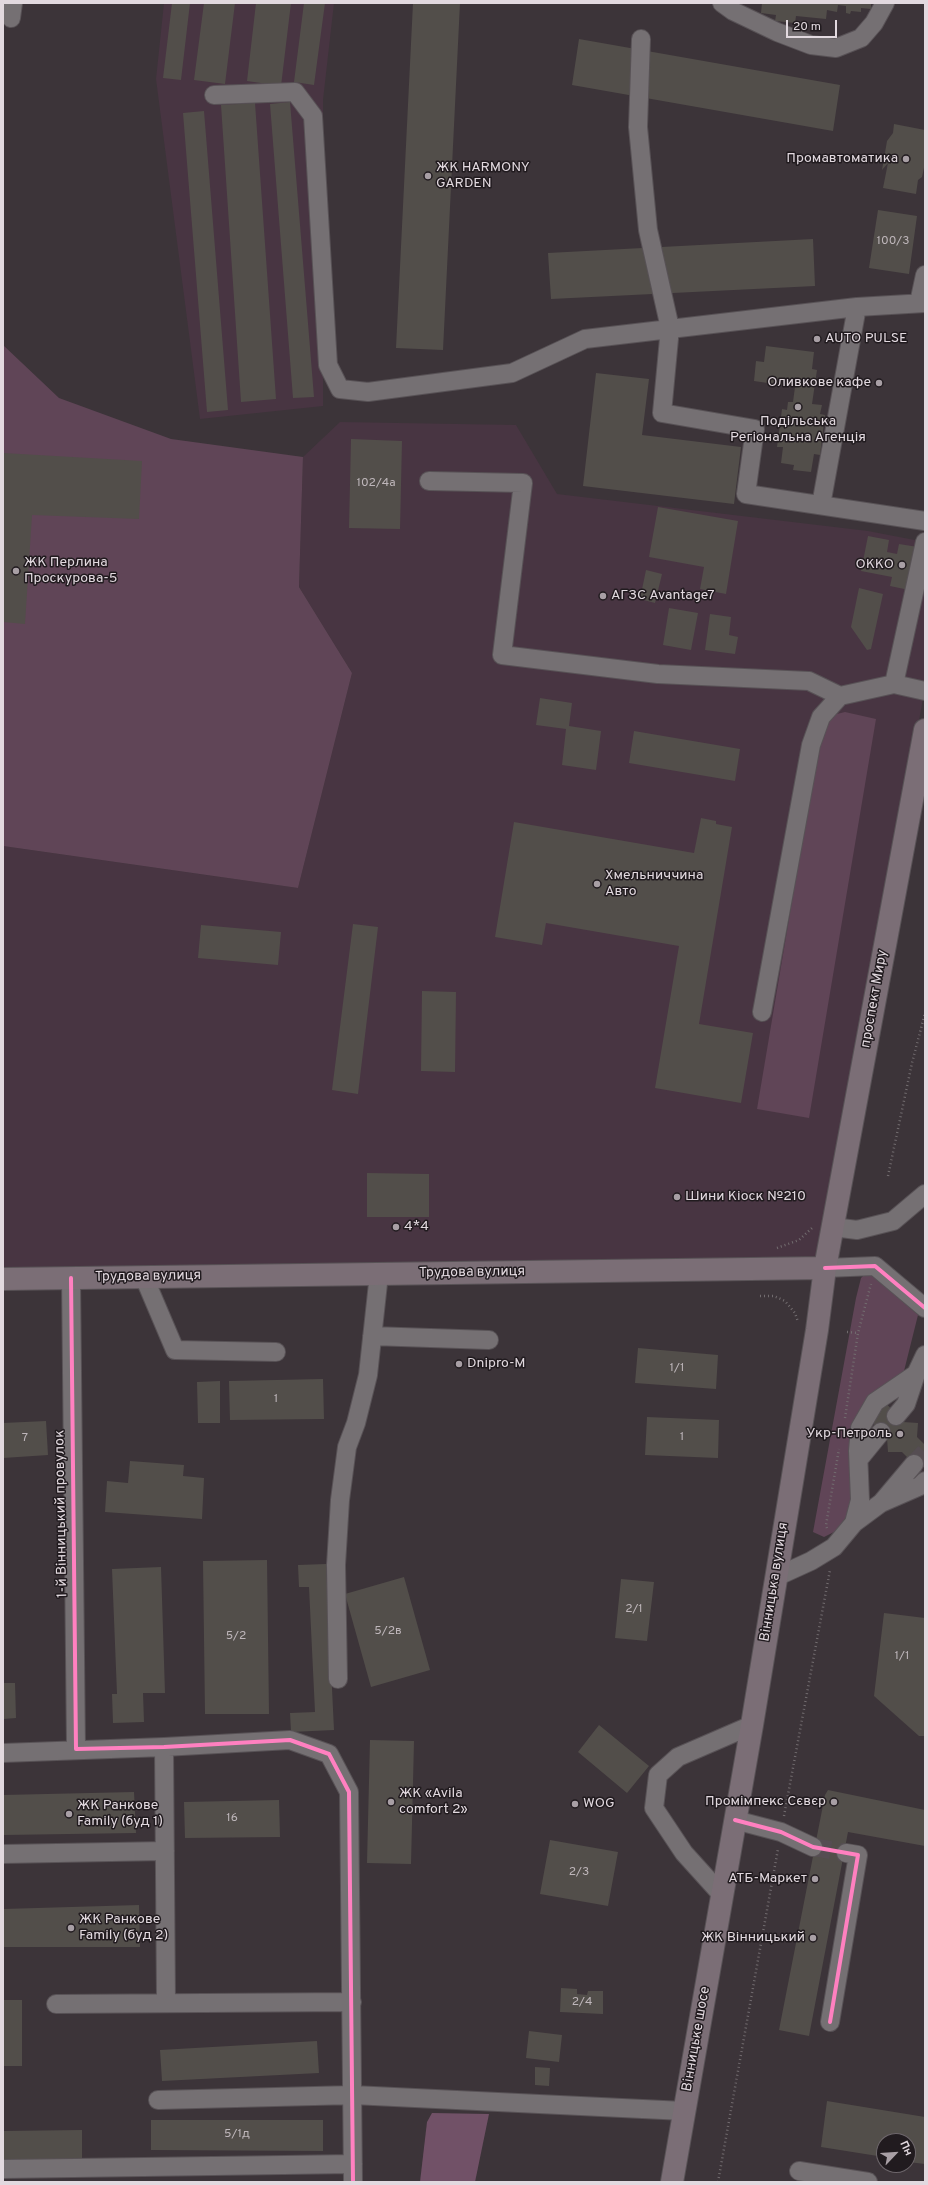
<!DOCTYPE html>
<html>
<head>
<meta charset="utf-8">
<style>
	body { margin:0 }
	#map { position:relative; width:928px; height:2185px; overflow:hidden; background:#3c3439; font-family:Overpass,sans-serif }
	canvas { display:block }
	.frame { position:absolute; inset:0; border:4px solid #e2d9df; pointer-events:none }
	.north { position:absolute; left:876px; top:2133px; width:40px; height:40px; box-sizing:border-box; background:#211b1f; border:1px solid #6e676c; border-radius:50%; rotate:65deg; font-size:11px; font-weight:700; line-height:16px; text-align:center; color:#e2d9df }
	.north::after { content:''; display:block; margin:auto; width:14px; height:18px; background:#a89fa5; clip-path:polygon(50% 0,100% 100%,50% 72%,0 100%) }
	.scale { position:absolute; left:786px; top:20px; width:51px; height:18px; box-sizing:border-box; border:2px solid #e2d9df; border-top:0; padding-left:5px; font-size:12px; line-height:14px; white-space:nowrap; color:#e2d9df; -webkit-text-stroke:3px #211b1f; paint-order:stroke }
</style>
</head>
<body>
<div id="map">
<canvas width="928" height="2185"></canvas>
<div class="frame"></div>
<div class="north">Пн</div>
<div class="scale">20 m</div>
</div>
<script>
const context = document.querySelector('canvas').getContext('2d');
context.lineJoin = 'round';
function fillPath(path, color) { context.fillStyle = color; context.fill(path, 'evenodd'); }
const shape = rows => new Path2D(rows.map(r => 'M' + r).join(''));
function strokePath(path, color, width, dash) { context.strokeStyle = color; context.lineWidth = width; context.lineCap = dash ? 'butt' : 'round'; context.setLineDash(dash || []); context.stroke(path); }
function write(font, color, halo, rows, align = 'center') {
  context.font = font + ' Overpass,sans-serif'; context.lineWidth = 3; context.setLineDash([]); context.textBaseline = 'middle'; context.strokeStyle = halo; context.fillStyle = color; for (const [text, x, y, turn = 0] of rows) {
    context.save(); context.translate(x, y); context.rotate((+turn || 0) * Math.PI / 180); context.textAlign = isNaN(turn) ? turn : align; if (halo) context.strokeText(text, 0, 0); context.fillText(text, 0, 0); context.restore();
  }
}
fillPath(shape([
	[164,3,334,3,323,100,323,406,200,419,156,79],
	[340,422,516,425,557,494,868,531,925,542,925,688,819,1260,3,1271,3,846,298,888,352,673,299,587,303,457]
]), '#483542');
fillPath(shape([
	[3,345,59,398,171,439,303,457,299,587,352,673,298,888,3,846],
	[845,712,876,719,809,1118,757,1109,821,729,833,715],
	[865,1274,872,1274,918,1315,904,1371,872,1394,851,1511,836,1531,824,1537,813,1532,856,1298,861,1278]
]), '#604557');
fillPath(shape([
	[432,2113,489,2114,475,2182,420,2182,427,2122]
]), '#715167');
fillPath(shape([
	[172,3,190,3,181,80,163,78],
	[204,3,235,3,225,84,194,80],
	[256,3,291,3,281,86,247,81],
	[304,3,325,3,314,85,294,82],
	[413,3,460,3,443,350,396,348],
	[762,3,871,3,871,9,861,8,861,12,851,11,850,14,846,13,846,6,838,5,837,12,827,10,826,19,796,16,795,23,775,21,776,15,761,13],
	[579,39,840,85,833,131,572,85],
	[290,102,314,397,293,398,270,104],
	[255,103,276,399,241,402,221,105],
	[204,111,228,410,207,412,183,113],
	[894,124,925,130,925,163,922,177,918,180,916,194,883,188,888,163,882,170,887,141,893,133],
	[878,210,917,216,909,274,869,268],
	[813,239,815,286,551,299,548,253],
	[766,346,814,352,812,369,817,370,812,404,822,405,820,414,825,415,820,455,814,454,811,472,793,470,794,465,781,463,783,447,777,447,782,409,787,410,788,402,793,402,795,387,754,381,756,361,764,362],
	[596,373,649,379,642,435,741,447,734,504,583,486],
	[351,439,402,441,400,529,349,528],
	[3,453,142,461,139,519,32,515,25,624,3,622],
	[658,507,738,521,726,594,700,589,704,567,649,557],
	[868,536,889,540,887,552,897,554,899,544,918,547,909,590,890,586,892,577,861,571],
	[646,570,662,574,655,603,640,599],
	[859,588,883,594,871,649,867,650,851,627],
	[669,608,698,613,691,650,663,645],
	[710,614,731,617,729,635,738,637,735,654,705,650],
	[540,698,572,703,569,726,601,731,596,770,562,765,566,729,536,725],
	[634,731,740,749,735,781,629,763],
	[701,818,716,821,716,824,732,827,699,1024,753,1033,741,1103,655,1088,679,946,546,923,542,945,495,937,514,822,694,853],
	[353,924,378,927,358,1094,332,1090],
	[201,925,281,932,278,965,198,958],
	[422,991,456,992,455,1072,421,1071],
	[367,1173,429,1174,429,1217,367,1217],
	[638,1348,718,1355,716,1389,635,1383],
	[323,1379,324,1419,230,1420,229,1381],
	[220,1381,220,1423,198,1423,197,1382],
	[884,1401,903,1422,918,1423,917,1437,925,1445,925,1466,920,1470,902,1452,888,1452,887,1438,867,1417],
	[647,1417,719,1420,718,1458,645,1455],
	[46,1421,48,1455,3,1458,3,1423],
	[130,1461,184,1465,183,1476,204,1478,202,1519,105,1512,107,1481,128,1483],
	[267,1560,269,1714,205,1714,203,1561],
	[326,1564,334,1730,291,1732,290,1713,315,1712,309,1587,299,1587,298,1565],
	[161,1567,165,1693,143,1693,144,1722,113,1723,112,1694,117,1694,112,1569],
	[404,1577,430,1670,371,1687,345,1594],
	[621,1579,654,1582,647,1641,615,1638],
	[884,1613,925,1618,925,1736,919,1736,874,1696],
	[3,1683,15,1683,16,1718,3,1719],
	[599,1725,649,1766,627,1793,578,1752],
	[370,1740,414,1741,411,1864,367,1863],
	[828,1790,925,1810,925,1846,848,1832,809,2036,779,2030,825,1795],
	[134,1792,136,1833,3,1835,3,1795],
	[279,1800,280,1837,185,1838,184,1802],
	[550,1840,618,1852,608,1906,540,1894],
	[139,1905,140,1947,3,1947,3,1909],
	[561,1988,577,1989,577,1994,587,1995,588,1991,603,1991,603,2014,560,2012],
	[3,2000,22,2000,22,2066,3,2066],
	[529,2031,562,2035,559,2062,526,2058],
	[317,2041,319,2073,162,2081,160,2050],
	[535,2067,550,2068,549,2086,535,2085],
	[827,2101,925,2117,925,2164,908,2162,908,2141,884,2141,884,2157,821,2147],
	[151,2120,323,2120,323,2151,151,2150],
	[82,2130,82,2163,3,2164,3,2131]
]), '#524e4a');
strokePath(shape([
	[914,1464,925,1452],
	[813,1847,846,1853]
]), '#554d52', 18, [18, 9]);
const minor = shape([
	[722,3,733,11,777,32,811,45,836,48,861,38,874,23,885,3],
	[11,18,13,3],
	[641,39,638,127,648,230,670,328,662,413,755,429,746,494,925,521],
	[214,95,295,92,313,116,328,365,340,389,368,392,512,373,585,339,857,307,925,303],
	[919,303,925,275],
	[429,481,523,483,502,655,658,674,809,681,840,696],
	[821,505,857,307],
	[894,684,925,542],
	[762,1012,811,745,821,717,840,696,894,684,925,691],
	[833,1227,857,1230,893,1221,925,1194],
	[825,1268,875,1266,925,1308],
	[144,1277,175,1350,276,1352],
	[71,1278,76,1749],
	[372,1336,489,1340],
	[896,1416,906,1404,916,1374,925,1355],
	[859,1459,881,1432],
	[882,1502,914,1464],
	[854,1523,881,1503,920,1486,925,1481],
	[776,1577,811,1561,834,1547,854,1523,860,1500,858,1451,860,1428,875,1402,916,1374],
	[338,1679,336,1565,340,1500,347,1447,356,1423,368,1375,379,1274],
	[164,1747,166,2003],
	[3,1753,164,1747,290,1740,329,1754,349,1792,353,2182],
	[735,1820,781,1832,813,1847],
	[3,1854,165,1851],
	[722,1895,684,1853,654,1808,658,1775,678,1757,752,1725],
	[56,2004,352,2002],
	[830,2022,858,1855,846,1853],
	[158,2100,353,2095,684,2111],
	[3,2169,353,2164],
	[799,2171,868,2182]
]);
const major = shape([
	[3,1279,825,1268],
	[672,2182,752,1725,817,1330,825,1268,925,730]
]);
strokePath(minor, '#585256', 20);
strokePath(major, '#585256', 24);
strokePath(shape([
	[888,1176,912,1063,925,1013],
	[777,1248,799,1240,812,1228],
	[760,1296,774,1296,785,1301,795,1313,798,1322],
	[847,1332,858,1333],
	[845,1418,858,1333,871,1284],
	[827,1528,826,1525,839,1449],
	[784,1816,830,1570],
	[718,2182,778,1849]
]), '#726c6f', 2.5, [1, 3]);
strokePath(minor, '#757073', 18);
strokePath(major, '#7b6e76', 22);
strokePath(shape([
	[825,1268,875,1266,925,1308],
	[71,1278,76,1749,164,1747,290,1740,329,1754,349,1792,353,2182],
	[735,1820,781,1832,813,1847,858,1855,830,2022]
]), '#ff80c0', 4);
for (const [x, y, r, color] of [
	[906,159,4,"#a89fa5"],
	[428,176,4,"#a89fa5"],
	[817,339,4,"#a89fa5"],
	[879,383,4,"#a89fa5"],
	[798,407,4,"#a89fa5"],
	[902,565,4,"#a89fa5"],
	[16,571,4,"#a89fa5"],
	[603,596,4,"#a89fa5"],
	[597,884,4,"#a89fa5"],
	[677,1197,4,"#a89fa5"],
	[396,1227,4,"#a89fa5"],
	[459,1364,4,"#a89fa5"],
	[900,1434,4,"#a89fa5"],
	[391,1802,4,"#a89fa5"],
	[834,1802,4,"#a89fa5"],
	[575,1804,4,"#a89fa5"],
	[69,1814,4,"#a89fa5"],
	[815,1879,4,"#a89fa5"],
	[71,1928,4,"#a89fa5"],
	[813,1938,4,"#a89fa5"]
]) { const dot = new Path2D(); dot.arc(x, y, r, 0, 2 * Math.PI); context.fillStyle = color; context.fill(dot); strokePath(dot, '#211b1f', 1.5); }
write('12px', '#beb6ba', null, [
	["100/3",893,242],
	["102/4а",376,484],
	["1/1",677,1369],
	["1",276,1400],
	["1",682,1438],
	["7",25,1439],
	["2/1",634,1610],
	["5/2в",388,1632],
	["5/2",236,1637],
	["1/1",902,1657],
	["16",232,1819],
	["2/3",579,1873],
	["2/4",582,2003],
	["5/1д",237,2135]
]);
write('14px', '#e2d9df', '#211b1f', [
	["Промавтоматика",898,159,"right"],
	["ЖК HARMONY",436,168],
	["GARDEN",436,184],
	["AUTO PULSE",825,339],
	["Оливкове кафе",871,383,"right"],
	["Подільська",798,422,"center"],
	["Регіональна Агенція",798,438,"center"],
	["ЖК Перлина",24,563],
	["Проскурова-5",24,579],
	["ОККО",894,565,"right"],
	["АГЗС Avantage7",611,596],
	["Хмельниччина",605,876],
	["Авто",605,892],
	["Шини Кіоск №210",685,1197],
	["4*4",404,1227],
	["Dnipro-M",467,1364],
	["Укр-Петроль",892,1434,"right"],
	["ЖК «Avila",399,1794],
	["comfort 2»",399,1810],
	["Промімпекс Сєвєр",826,1802,"right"],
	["WOG",583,1804],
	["ЖК Ранкове",77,1806],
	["Family (буд 1)",77,1822],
	["АТБ-Маркет",807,1879,"right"],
	["ЖК Ранкове",79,1920],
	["Family (буд 2)",79,1936],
	["ЖК Вінницький",805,1938,"right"]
], 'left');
write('14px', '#e2d9df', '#211b1f', [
	["проспект Миру",875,999,-80],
	["Трудова вулиця",472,1273,-1],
	["Трудова вулиця",148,1277,-1],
	["1-й Вінницький провулок",62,1514,-91],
	["Вінницька вулиця",775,1582,-81],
	["Вінницьке шосе",697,2039,-80]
]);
</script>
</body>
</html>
